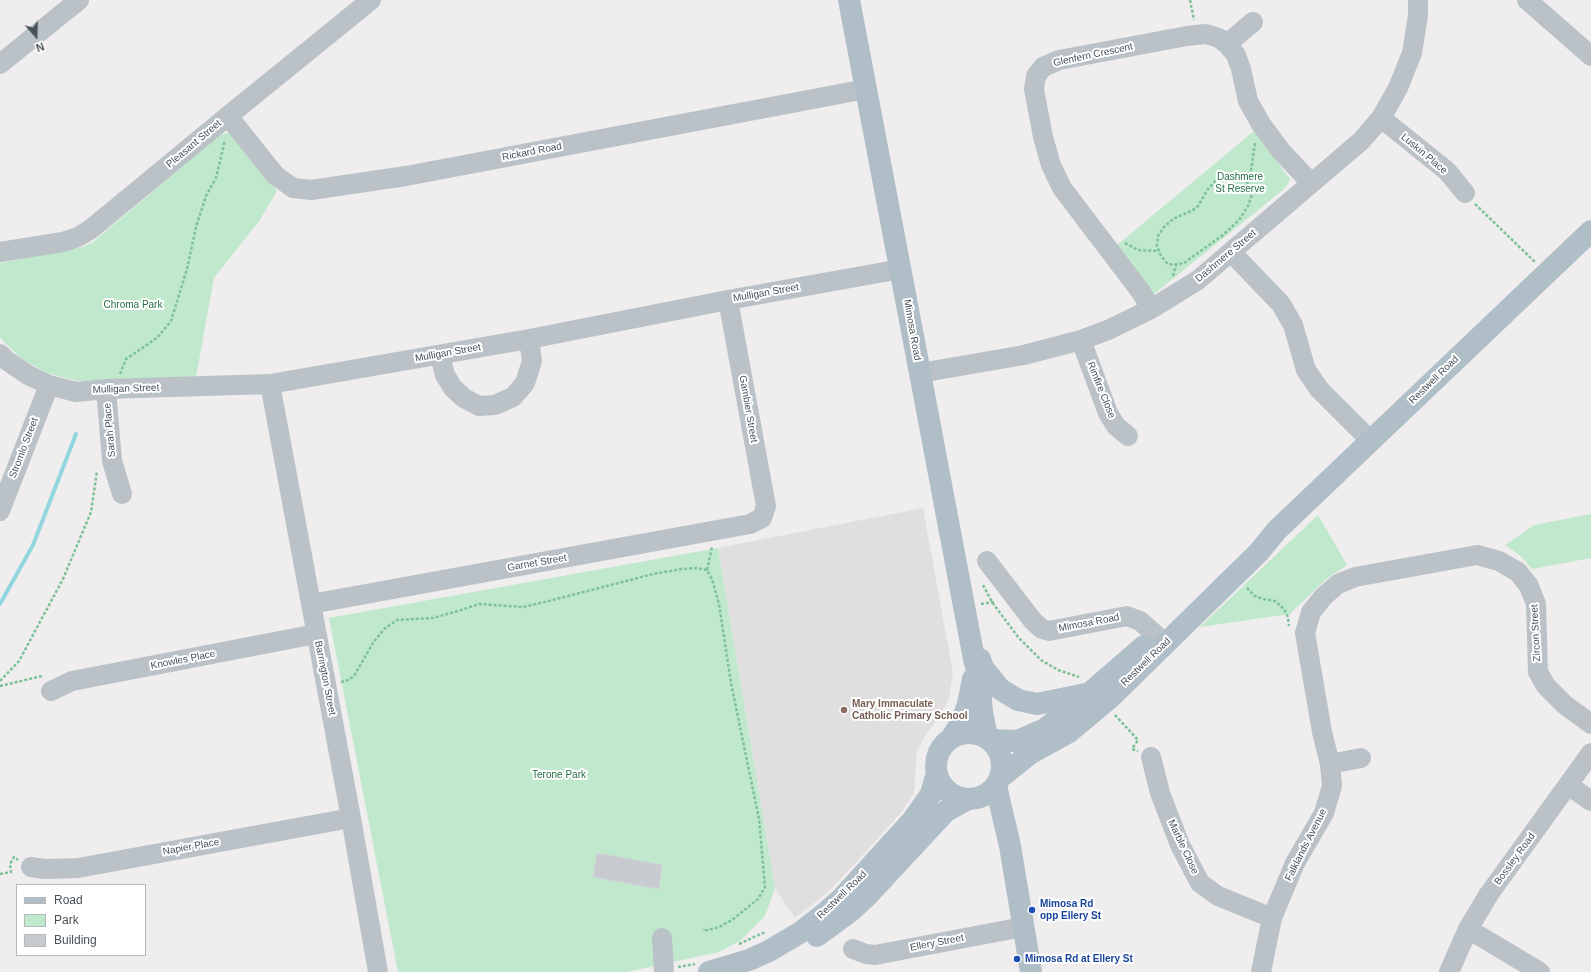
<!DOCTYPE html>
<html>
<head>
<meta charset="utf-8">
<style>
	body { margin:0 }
	#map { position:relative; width:1591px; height:972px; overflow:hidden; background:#efeded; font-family:Arial,sans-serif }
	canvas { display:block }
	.legend { position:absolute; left:16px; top:884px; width:130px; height:72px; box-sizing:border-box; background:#fff; border:1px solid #b5b9bc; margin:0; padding:5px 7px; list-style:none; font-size:12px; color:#475158 }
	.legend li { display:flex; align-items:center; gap:8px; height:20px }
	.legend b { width:20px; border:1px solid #b5b9bc }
	.north { position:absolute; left:16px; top:16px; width:40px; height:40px; -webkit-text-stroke:3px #fff; paint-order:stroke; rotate:160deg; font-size:11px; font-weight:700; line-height:16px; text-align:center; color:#475158 }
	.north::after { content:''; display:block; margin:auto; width:14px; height:18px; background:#475158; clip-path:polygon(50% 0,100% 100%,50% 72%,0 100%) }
</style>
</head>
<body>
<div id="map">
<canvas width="1591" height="972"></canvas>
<ul class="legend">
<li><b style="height:5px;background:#b0bec8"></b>Road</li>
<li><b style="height:11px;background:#c0e8cc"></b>Park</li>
<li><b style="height:11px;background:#c7cacf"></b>Building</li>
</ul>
<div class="north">N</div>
</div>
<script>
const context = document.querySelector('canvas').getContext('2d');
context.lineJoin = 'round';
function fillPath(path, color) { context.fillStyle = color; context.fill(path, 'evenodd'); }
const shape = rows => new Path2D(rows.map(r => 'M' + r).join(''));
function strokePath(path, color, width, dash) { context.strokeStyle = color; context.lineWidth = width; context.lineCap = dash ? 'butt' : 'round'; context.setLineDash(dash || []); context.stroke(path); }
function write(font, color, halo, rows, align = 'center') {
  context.font = font + ' Arial,sans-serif'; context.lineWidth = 4; context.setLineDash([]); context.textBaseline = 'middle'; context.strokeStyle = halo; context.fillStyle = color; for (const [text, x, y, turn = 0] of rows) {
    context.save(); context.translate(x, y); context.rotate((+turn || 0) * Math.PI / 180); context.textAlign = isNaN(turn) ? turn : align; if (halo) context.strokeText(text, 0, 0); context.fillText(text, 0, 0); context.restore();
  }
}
fillPath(shape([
	[923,508,953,673,949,699,937,720,924,737,917,751,914,793,903,810,852,867,827,893,795,918,775,888,718,548]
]), '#e0dede');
fillPath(shape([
	[1254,131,1290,179,1288,184,1284,189,1154,294,1117,245],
	[230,132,236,138,277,191,259,221,214,278,196,377,78,381,47,373,22,359,4,342,0,337,0,263,83,247,93,242,220,135],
	[1591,514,1591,558,1532,569,1521,556,1505,545,1534,525],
	[1318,515,1347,565,1325,580,1290,614,1200,627],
	[718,548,775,888,765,916,741,940,719,952,626,972,398,972,329,618]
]), '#c0e8cc');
strokePath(shape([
	[0,604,33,545,76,434]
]), '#92d6e0', 4);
const building = shape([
	[597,853,662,865,659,889,593,877,597,853]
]);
fillPath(building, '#c7cacf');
strokePath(building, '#d1d4d8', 1);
strokePath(shape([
	[1190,0,1194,20],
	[1230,173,1238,173,1245,179,1250,187,1252,194,1248,206,1239,220,1223,235,1184,263,1173,265,1167,263,1161,256,1157,246,1158,236,1164,227,1173,219,1193,210,1198,206,1208,189,1220,176,1230,173],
	[1245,179,1251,170,1255,143],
	[1475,204,1535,262],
	[1125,243,1138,250,1159,251],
	[1173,276,1176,265],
	[120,374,126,359,157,338,171,321,187,269,196,227,206,196,216,178,225,140],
	[707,570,712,547],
	[983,585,992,602,1018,637,1041,660,1058,670,1079,677],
	[1247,588,1255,596,1263,599,1275,601,1284,609,1288,617,1289,626],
	[981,604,994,602],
	[0,681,19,661,63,579,91,512,97,471],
	[341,682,348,680,354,676,373,643,384,629,397,620,433,618,458,611,479,604,523,607,549,601,653,574,682,569,696,568,707,570,712,579,719,604,731,683,759,819,765,887,758,899,732,920,719,927,704,931,704,929],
	[0,686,42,676],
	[1115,715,1138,740,1132,749,1138,751],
	[0,874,11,872,10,864,14,857,18,860],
	[739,944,765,932],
	[678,967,695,964]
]), '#7dc199', 2.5, [3, 2]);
strokePath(shape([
	[1527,0,1591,56],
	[1227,44,1253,22],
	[0,64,79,0],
	[228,116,275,175,293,188,311,190,406,176,866,89],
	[1381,118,1447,171,1465,193],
	[0,252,63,242,78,237,91,229,228,116,371,0],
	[1231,252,1281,304,1293,325,1306,370,1319,389,1371,441],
	[1151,309,1141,292,1062,188,1051,165,1043,137,1034,89,1036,76,1043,67,1059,60,1187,36,1206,34,1219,38,1227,44,1236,55,1241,69,1248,101,1261,124,1281,151,1311,183],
	[1081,340,1108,413,1116,426,1128,436],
	[0,354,6,360,28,375,49,385,76,392,106,389,270,384,529,339,728,300,901,269],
	[440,355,445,375,453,388,464,398,479,406,495,405,513,397,525,383,532,361,529,339],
	[920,373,1024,355,1081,340,1108,330,1151,309,1198,280,1361,141,1381,118,1398,88,1412,53,1418,15,1418,0],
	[270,384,351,818,378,972],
	[106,389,112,461,122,494],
	[0,511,49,385],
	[987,561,1033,621,1042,629,1049,631,1127,616,1140,621,1156,635,1164,645],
	[311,604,750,524,762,518,766,506,728,300],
	[51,691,72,681,316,634],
	[1151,757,1160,793,1180,845,1200,883,1218,896,1272,918],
	[1330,764,1361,758],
	[1568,785,1591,801],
	[31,867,45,869,78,868,351,818],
	[1468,929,1540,972],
	[662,938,664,972],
	[853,949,866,954,875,955,1023,927],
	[1261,972,1272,918,1295,863,1324,813,1332,786,1330,764,1322,732,1305,633,1311,612,1324,596,1338,584,1355,577,1477,555,1499,561,1518,572,1529,586,1536,604,1538,672,1546,686,1565,705,1591,724],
	[1449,972,1468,929,1489,894,1591,753]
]), '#bac2c8', 20);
strokePath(shape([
	[849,0,920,373,974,659,979,677,982,712,987,737],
	[980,659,983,668,1000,689,1018,700,1037,704,1086,694],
	'936 766a33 33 0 1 1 66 0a33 33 0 1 1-66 0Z',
	[952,737,961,723,968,704,973,679],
	[991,740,1017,741,1045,729,1077,704,1144,646],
	[1001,777,1031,753,1069,732,1111,697,1259,552,1277,530,1591,231],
	[996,786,1010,846,1031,972],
	[817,936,851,911,867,896,946,811,968,799],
	[709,972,749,960,769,951,801,932,824,914,842,898,912,821,931,794,937,773]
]), '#b0bec8', 22);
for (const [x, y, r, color] of [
	[844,710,4,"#8d6e63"],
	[1032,910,4,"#1a4fb4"],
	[1017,959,4,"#1a4fb4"]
]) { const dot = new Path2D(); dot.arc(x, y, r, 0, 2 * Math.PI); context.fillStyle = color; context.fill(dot); strokePath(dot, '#fff', 1.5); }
write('10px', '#475158', '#fff', [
	["Glenfern Crescent",1093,55,-12],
	["Pleasant Street",194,144,-40],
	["Rickard Road",532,152,-11],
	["Luskin Place",1424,154,40],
	["Dashmere Street",1226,256,-40],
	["Mulligan Street",766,293,-10],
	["Mimosa Road",912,330,80],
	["Mulligan Street",448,353,-10],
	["Restwell Road",1434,380,-44],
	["Mulligan Street",126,389,-2],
	["Rimfire Close",1101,390,68],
	["Gambier Street",748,409,80],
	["Sarah Place",110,430,-95],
	["Stromlo Street",24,448,-69],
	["Garnet Street",537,563,-10],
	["Mimosa Road",1089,623,-11],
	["Zircon Street",1536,633,-93],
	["Knowles Place",183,660,-11],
	["Restwell Road",1146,662,-44],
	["Barrington Street",325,678,79],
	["Falklands Avenue",1306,845,-63],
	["Napier Place",191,847,-10],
	["Marble Close",1183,847,65],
	["Bossley Road",1515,859,-54],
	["Restwell Road",842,895,-44],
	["Ellery Street",937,943,-11]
]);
write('10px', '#226f42', '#fff', [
	["Dashmere",1240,177],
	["St Reserve",1240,189],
	["Chroma Park",133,305],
	["Terone Park",559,775]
]);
write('bold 10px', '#785e54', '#fff', [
	["Mary Immaculate",852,704],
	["Catholic Primary School",852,716]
], 'left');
write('bold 10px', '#164399', '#fff', [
	["Mimosa Rd",1040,904],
	["opp Ellery St",1040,916],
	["Mimosa Rd at Ellery St",1025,959]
], 'left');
</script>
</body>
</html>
